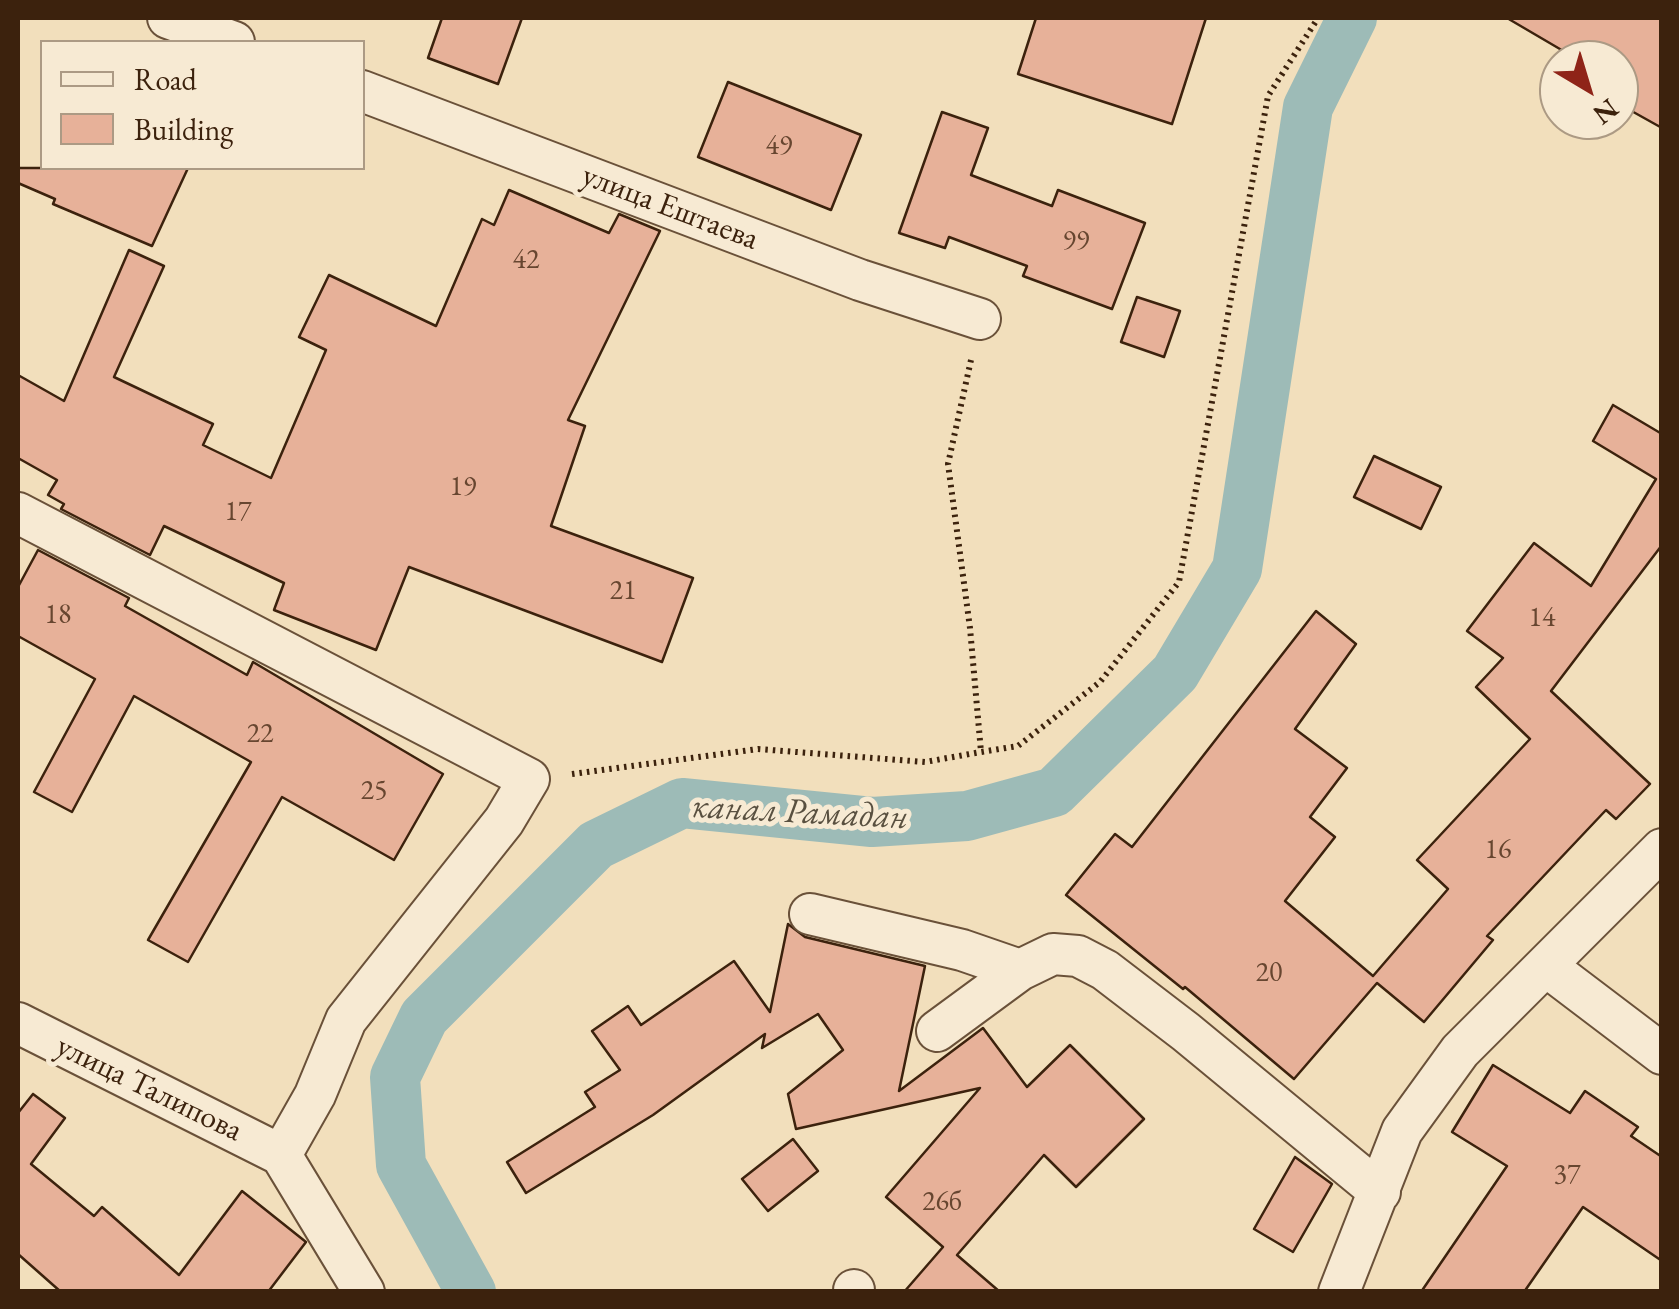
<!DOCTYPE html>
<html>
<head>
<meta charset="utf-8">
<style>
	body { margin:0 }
	#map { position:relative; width:1679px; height:1309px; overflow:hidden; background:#f2dfbc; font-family:"EB Garamond",serif }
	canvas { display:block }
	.frame { position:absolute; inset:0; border:20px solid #3c220d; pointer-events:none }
	.legend { position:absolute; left:40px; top:40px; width:325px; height:130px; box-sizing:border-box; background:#f7ead3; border:2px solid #ac9a84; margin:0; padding:12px 18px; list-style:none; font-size:30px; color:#3c220d }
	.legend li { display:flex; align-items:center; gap:20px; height:50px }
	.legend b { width:50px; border:2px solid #ac9a84 }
	.north { position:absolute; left:1539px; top:40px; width:100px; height:100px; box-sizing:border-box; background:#f7ead3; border:2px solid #ac9a84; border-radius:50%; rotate:142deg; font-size:28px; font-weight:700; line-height:40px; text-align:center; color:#3c220d }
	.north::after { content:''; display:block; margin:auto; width:35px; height:45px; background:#8f2418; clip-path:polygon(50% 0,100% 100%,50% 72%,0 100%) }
</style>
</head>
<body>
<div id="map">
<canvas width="1679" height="1309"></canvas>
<div class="frame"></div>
<ul class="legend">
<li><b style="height:12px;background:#f7ead3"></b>Road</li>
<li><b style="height:28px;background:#e7b199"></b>Building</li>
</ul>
<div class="north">N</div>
</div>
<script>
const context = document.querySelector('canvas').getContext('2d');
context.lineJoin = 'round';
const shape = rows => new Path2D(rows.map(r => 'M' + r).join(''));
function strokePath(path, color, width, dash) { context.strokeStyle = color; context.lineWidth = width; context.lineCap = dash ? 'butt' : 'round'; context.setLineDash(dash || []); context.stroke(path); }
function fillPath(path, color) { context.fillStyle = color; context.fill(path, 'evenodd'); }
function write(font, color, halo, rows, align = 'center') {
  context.font = font + ' "EB Garamond",serif'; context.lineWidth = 10; context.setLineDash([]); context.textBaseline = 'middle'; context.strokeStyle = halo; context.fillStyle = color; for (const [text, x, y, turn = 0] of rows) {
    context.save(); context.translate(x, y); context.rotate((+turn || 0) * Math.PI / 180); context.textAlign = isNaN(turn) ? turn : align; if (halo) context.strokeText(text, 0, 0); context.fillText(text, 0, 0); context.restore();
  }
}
strokePath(shape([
	[471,1292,401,1165,395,1077,424,1017,596,845,682,803,872,822,967,816,1054,792,1175,673,1237,569,1308,107,1352,18]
]), '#9dbbb7', 50);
const building = shape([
	[442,18,522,18,498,84,428,58,442,18],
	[1036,18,1206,18,1172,124,1018,74,1036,18],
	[1507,18,1662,18,1662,128,1619,104,1619,60,1560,60,1565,52,1507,18],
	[728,82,861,135,831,210,698,157,728,82],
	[942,112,988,128,971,175,1052,206,1058,190,1145,223,1112,309,1023,276,1027,266,949,237,945,248,899,233,942,112],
	[18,168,188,168,152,246,53,204,55,199,18,183,18,168],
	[509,190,609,233,619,214,660,231,568,420,585,426,551,526,693,578,662,662,409,567,376,650,274,610,284,583,164,526,150,555,61,509,64,504,48,495,57,480,18,458,18,375,64,401,129,250,164,266,114,377,213,424,203,445,271,478,326,350,299,337,329,275,436,326,482,219,494,225,509,190],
	[1137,297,1180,311,1164,357,1121,342,1137,297],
	[1613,405,1662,434,1662,545,1551,691,1650,784,1616,819,1606,810,1487,936,1493,940,1424,1022,1377,983,1294,1079,1185,987,1183,989,1066,895,1115,834,1132,847,1316,611,1356,644,1295,729,1347,768,1310,817,1335,837,1285,901,1373,976,1448,889,1417,860,1530,739,1476,687,1503,658,1467,631,1534,543,1591,586,1656,479,1593,441,1613,405],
	[1374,456,1441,487,1421,529,1354,497,1374,456],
	[38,550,129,598,125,606,247,675,253,662,443,774,394,860,282,797,188,962,148,940,251,762,134,696,72,812,34,792,95,679,18,636,18,587,38,550],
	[788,924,805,937,925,966,899,1091,983,1028,1027,1087,1070,1045,1144,1119,1076,1187,1044,1155,957,1255,1000,1292,904,1292,943,1247,886,1197,980,1088,796,1129,788,1094,843,1050,818,1014,762,1048,765,1034,653,1115,526,1193,507,1162,595,1107,585,1092,620,1070,592,1031,628,1006,641,1025,734,961,770,1012,788,924],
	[1493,1065,1570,1113,1585,1091,1638,1127,1631,1136,1662,1157,1662,1261,1583,1207,1524,1292,1421,1292,1507,1166,1452,1132,1493,1065],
	[33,1094,65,1118,31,1164,94,1216,102,1207,179,1275,242,1191,306,1242,268,1292,61,1292,18,1254,18,1113,33,1094],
	[793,1139,818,1171,768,1211,742,1179,793,1139],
	[1295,1157,1332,1184,1293,1252,1254,1229,1295,1157]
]);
fillPath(building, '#e7b199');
strokePath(building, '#3c220d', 2.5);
const street = shape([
	[168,18,234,42],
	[362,91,860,280,980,319],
	[18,513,529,779,504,821,346,1020,315,1095,281,1155],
	[810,914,962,950,1020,970],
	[1546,966,1662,1054],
	[18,1023,281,1155],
	[937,1031,1020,970,1053,954,1078,956,1105,970,1186,1032,1380,1192],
	[281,1155,364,1292],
	[854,1290,854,1292],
	[1339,1292,1402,1131,1460,1051,1662,849]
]);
strokePath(street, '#6a5139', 44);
strokePath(shape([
	[971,360,948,464,970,628,981,752],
	[572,774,758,749,925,762,981,752,1018,746,1100,682,1179,582,1268,96,1318,18]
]), '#3c220d', 6, [2.5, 5]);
strokePath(street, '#f7ead3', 40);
write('28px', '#674630', null, [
	["49",779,146],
	["99",1076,241],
	["42",526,260],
	["19",463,487],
	["17",238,512],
	["21",623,591],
	["18",58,615],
	["14",1542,618],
	["22",260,734],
	["25",374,791],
	["16",1498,850],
	["20",1269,973],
	["37",1567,1175],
	["26б",942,1202]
]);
write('32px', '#3c220d', '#f7ead3', [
	["улица Ештаева",670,208,21],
	["улица Талипова",149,1089,26]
]);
write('italic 35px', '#595040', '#f7ead3', [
	["канал Рамадан",800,813,3]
]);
</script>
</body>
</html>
